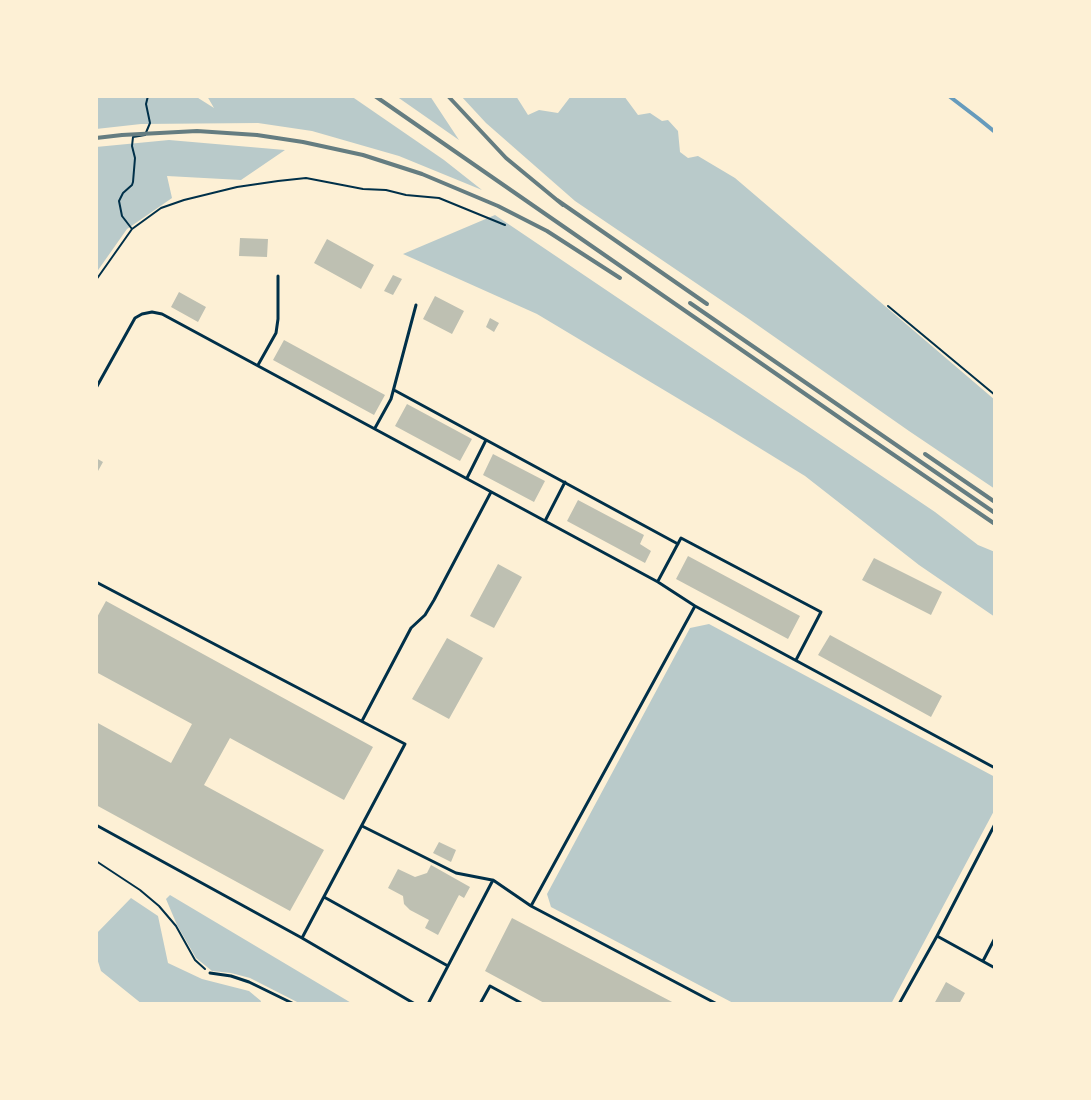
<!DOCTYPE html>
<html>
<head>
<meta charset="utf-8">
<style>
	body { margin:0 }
	#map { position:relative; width:1091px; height:1100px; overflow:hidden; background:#fdf0d5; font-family:Arial,sans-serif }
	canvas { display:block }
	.frame { position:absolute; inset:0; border:98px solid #fdf0d5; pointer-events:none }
</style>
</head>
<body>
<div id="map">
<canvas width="1091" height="1100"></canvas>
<div class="frame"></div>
</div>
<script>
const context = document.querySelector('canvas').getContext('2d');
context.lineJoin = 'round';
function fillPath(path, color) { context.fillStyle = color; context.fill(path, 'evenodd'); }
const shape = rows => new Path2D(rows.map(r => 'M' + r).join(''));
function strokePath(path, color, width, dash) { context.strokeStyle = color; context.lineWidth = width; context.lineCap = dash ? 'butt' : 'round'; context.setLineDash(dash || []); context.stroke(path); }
fillPath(shape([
	[96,96,195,96,214,108,207,96,351,96,444,160,482,190,399,156,312,131,258,123,141,124,96,129],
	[396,96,430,96,459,140],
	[461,96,516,96,528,115,539,110,558,113,571,96,624,96,638,115,650,113,662,121,668,120,678,131,680,152,688,158,698,156,735,178,995,400,995,489,909,431,746,317,575,201,486,123],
	[169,140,285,150,241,180,167,176,172,198,127,229,96,273,96,147],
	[495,215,935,512,978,545,995,552,995,617,919,565,805,476,714,420,537,314,403,254],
	[709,624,995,777,995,809,891,1004,735,1004,551,907,547,894,690,628],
	[170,895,353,1004,301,1004,250,978,231,973,212,971,196,958,177,925,166,899],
	[131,898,158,916,168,963,202,979,249,991,261,1001,260,1004,142,1004,101,971,96,955,96,934]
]), '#b9caca');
strokePath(shape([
	[949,96,979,119,995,132]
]), '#669bbc', 4);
fillPath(shape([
	[240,238,268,239,267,257,239,256],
	[327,239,374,265,361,289,314,263],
	[393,275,402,279,393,295,384,291],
	[179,292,206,307,198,322,171,307],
	[435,296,464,311,452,334,423,319],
	[490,318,499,323,494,332,486,327],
	[284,340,385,395,374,415,273,360],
	[407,404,472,439,460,461,395,426],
	[493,454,545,481,534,502,483,475],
	[96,458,103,462,98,471,96,470],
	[578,500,644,535,640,544,651,551,645,563,567,521],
	[688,556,800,616,788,639,676,579],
	[874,558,942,592,931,615,862,580],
	[498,564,522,577,494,628,470,616],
	[106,601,373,747,344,800,230,738,204,785,324,850,290,911,96,805,96,722,171,763,192,724,96,672,96,619],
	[830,635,942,696,931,717,818,655],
	[447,638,483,658,449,719,412,699],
	[439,842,456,850,451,862,433,853],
	[431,865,470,887,464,898,459,895,438,935,425,928,429,920,410,910,404,904,403,896,388,888,398,869,415,877,427,873],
	[512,918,676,1004,546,1004,485,971],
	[946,982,965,993,959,1004,934,1004]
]), '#bec0b2');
strokePath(shape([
	[132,229,122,216,119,201,123,193,132,185,133,182,135,158,132,146,133,137,145,135,150,123,146,104,148,96],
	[96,280,132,229,161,208,184,200,237,187,278,181,306,178,363,189,386,190,406,195,439,198,505,225],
	[888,306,995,395],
	[96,861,140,890,159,906,176,926,195,960,205,969]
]), '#003049', 2);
strokePath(shape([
	[258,365,276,333,278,319,278,276],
	[96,388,135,318,142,314,152,312,162,314,658,582,695,606,995,768],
	[394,390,678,544],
	[375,428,391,399,416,305],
	[467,478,486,440],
	[545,521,565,482],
	[658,581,681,538,821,612,796,660],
	[96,582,405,744,302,938],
	[362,721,411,628,425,615,434,600,491,492],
	[96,825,302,938,415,1004],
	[362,826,456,873,492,880],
	[324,897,448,966],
	[531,906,695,606],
	[937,936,995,824],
	[983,961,995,938],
	[210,973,231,976,249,982,294,1004],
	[428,1004,493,880,531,906,717,1004],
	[480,1004,490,986,523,1004],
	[899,1004,937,936,995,968]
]), '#003049', 3);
strokePath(shape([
	[375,96,850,425,995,524],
	[448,96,506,158,563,205],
	[96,138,122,135,197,131,257,135,303,142,363,155,422,174,498,206,547,231,620,278],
	[557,200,707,304],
	[690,303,995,513],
	[925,454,995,502]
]), '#657d81', 4);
</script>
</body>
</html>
